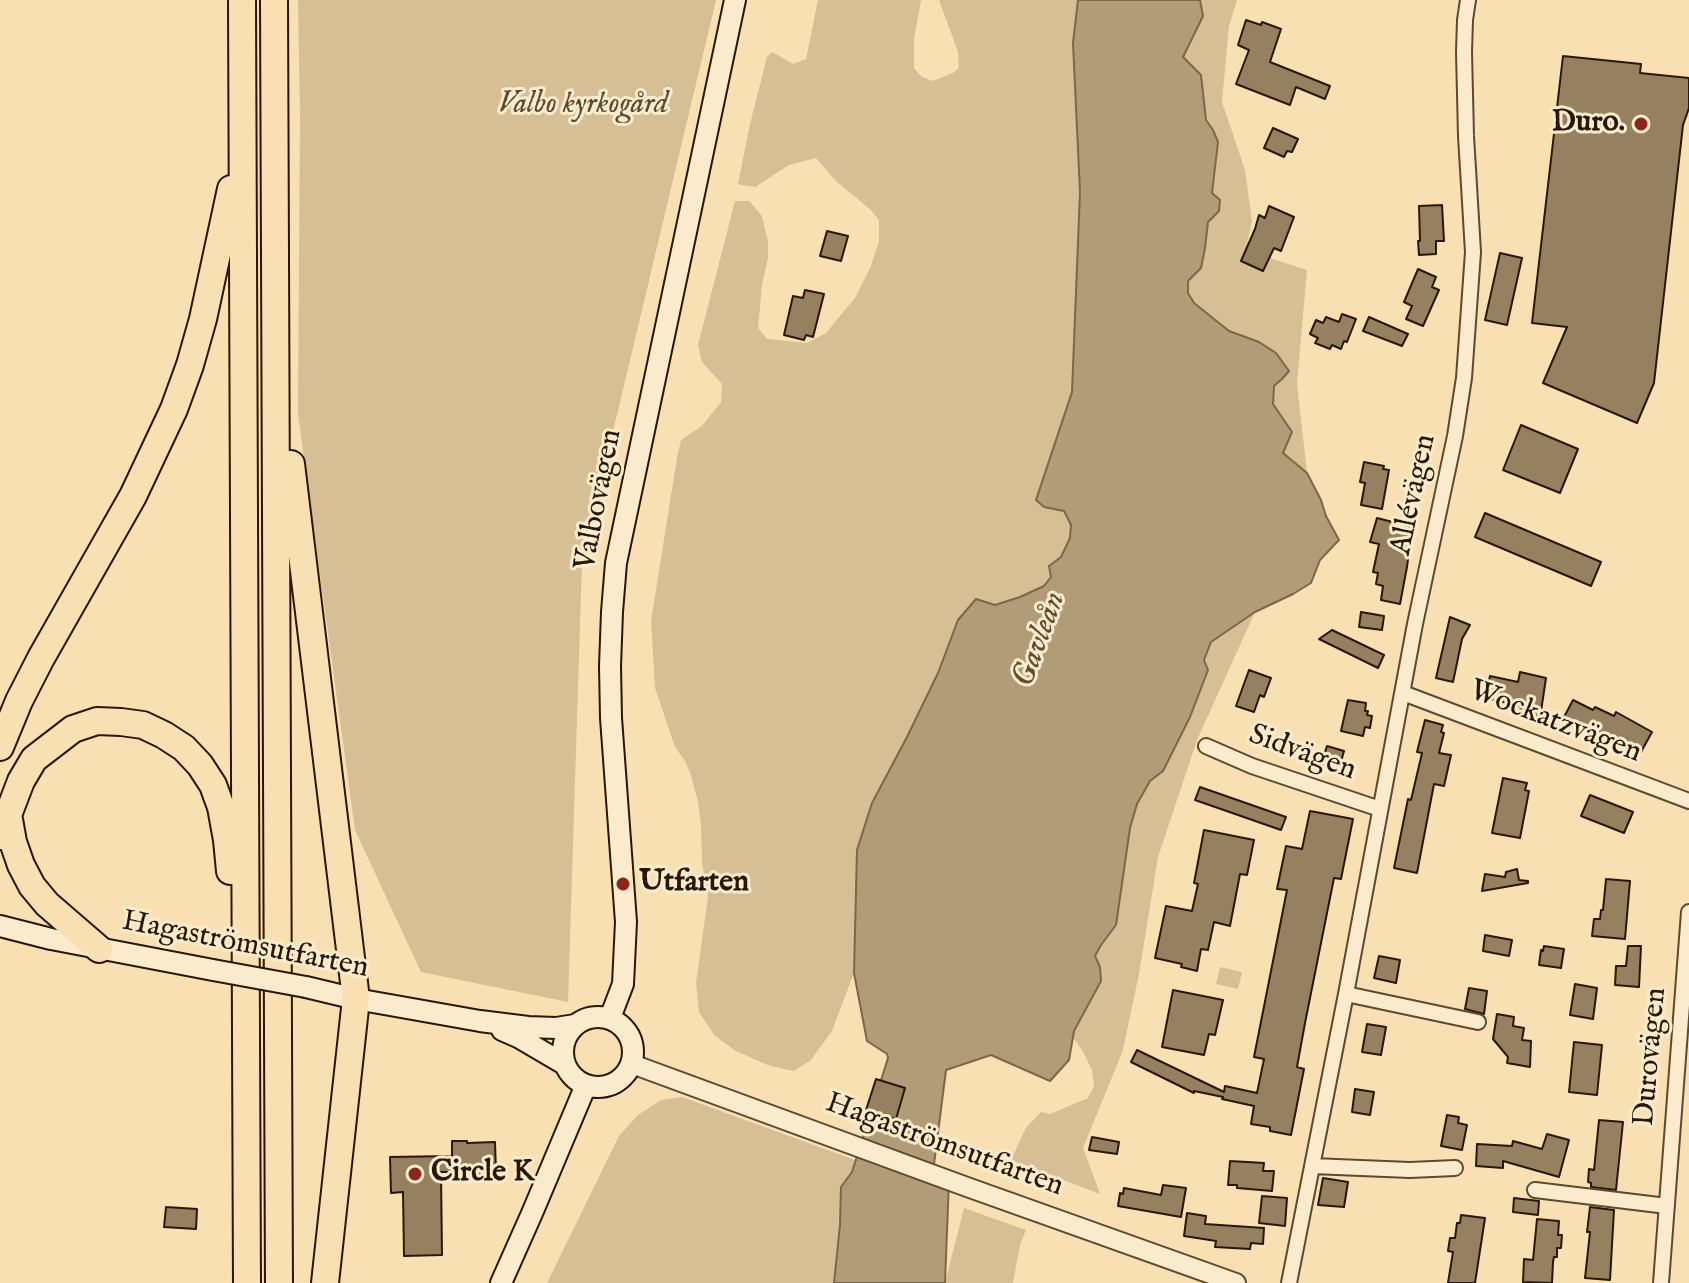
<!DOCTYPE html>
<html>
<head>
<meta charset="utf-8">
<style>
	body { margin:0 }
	canvas { display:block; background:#f9e0b2 }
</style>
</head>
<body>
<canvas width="1689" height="1283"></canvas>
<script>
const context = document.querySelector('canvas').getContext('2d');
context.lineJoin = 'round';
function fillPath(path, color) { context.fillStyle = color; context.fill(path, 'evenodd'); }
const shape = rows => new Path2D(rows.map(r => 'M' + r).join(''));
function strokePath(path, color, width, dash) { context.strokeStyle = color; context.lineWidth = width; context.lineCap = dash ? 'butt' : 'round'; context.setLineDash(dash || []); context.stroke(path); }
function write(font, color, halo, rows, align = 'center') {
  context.font = font + ' "IM FELL English",serif'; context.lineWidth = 6; context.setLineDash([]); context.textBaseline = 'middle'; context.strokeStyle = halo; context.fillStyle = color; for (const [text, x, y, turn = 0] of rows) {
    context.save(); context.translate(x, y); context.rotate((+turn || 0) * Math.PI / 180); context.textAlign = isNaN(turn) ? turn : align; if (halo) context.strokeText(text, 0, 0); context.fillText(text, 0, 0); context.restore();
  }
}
fillPath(shape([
	[298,0,716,0,582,561,568,1002,421,972,355,830,298,414,300,116],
	[818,0,921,0,914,39,914,68,922,77,933,81,953,73,959,68,958,52,939,0,1078,0,1073,43,1080,192,1072,392,1036,500,1044,507,1064,511,1071,525,1070,538,1061,557,1049,566,1051,577,1044,586,1020,597,995,605,958,620,938,673,907,737,872,803,857,850,854,973,846,994,832,1031,811,1060,794,1071,770,1066,736,1051,715,1036,699,1012,696,983,708,897,702,862,701,824,698,802,691,775,685,761,675,747,655,688,651,621,677,458,681,440,702,426,721,402,722,384,702,362,698,345,735,201,749,201,762,216,768,242,768,258,762,285,758,328,767,339,807,343,826,333,855,298,870,268,879,242,879,220,871,210,836,181,816,158,789,165,755,187,738,184,750,124,767,57,772,52,793,64,806,59],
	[1200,0,1237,0,1229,26,1222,102,1245,170,1252,221,1247,244,1267,257,1307,270,1297,384,1307,473,1283,453,1289,426,1273,404,1274,386,1282,379,1229,332,1194,303,1188,293,1188,281,1201,268,1205,248,1208,222,1218,211,1212,193,1218,142,1213,130,1206,121,1183,57,1203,16],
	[1255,612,1197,740,1158,857,1139,974,1123,1050,1083,1148,1100,1194,1011,1160,1026,1128,1041,1112,1050,1114,1088,1098,1094,1086,1092,1070,1082,1050,1073,1038,1074,1031,1087,1006,1095,995,1100,967,1095,956,1101,945,1116,925,1130,828,1137,804,1150,781,1163,771,1211,642],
	[1220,967,1242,972,1238,989,1216,984],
	[682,1097,855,1160,852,1172,841,1187,840,1225,834,1283,547,1283,619,1136,638,1115,661,1100],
	[964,1208,1026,1230,1020,1245,1013,1283,945,1283]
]), '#d6be95');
const water = shape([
	[1078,0,1200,0,1203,16,1183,57,1201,75,1206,120,1213,130,1218,142,1212,193,1220,200,1219,211,1208,222,1205,248,1201,268,1188,281,1188,293,1194,303,1229,331,1259,342,1276,353,1289,371,1282,379,1274,386,1273,404,1292,432,1283,453,1307,473,1321,500,1326,516,1339,540,1320,560,1311,583,1293,594,1255,612,1211,642,1204,660,1208,670,1190,717,1163,771,1150,781,1137,804,1130,828,1116,925,1101,945,1095,956,1100,967,1101,981,1074,1031,1069,1060,1050,1081,991,1055,946,1070,933,1172,949,1180,945,1283,834,1283,840,1225,841,1187,852,1172,888,1058,887,1054,867,1041,854,973,857,850,872,803,907,737,938,673,958,620,976,599,995,605,1020,597,1044,586,1051,577,1049,566,1061,557,1070,538,1071,525,1064,511,1044,507,1036,500,1072,392,1080,192,1073,43,1078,0]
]);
fillPath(water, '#b29c77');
strokePath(water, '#7b6749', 2);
const building = shape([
	[1246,20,1261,25,1262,22,1281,29,1270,62,1330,86,1325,99,1296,87,1290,105,1236,84,1249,50,1238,45,1246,20],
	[1563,56,1641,64,1640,73,1689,78,1689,108,1683,125,1654,383,1637,423,1543,383,1567,327,1532,323,1563,56],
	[1273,128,1298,139,1292,152,1287,151,1284,157,1264,148,1273,128],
	[1442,205,1444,241,1436,241,1436,254,1419,255,1418,241,1420,241,1419,206,1442,205],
	[1269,206,1294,217,1281,251,1274,248,1263,271,1241,261,1255,229,1259,215,1265,218,1269,206],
	[827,231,848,236,841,261,820,256,827,231],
	[1500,253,1522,258,1507,325,1485,320,1500,253],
	[1418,269,1436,277,1432,287,1439,290,1423,326,1406,319,1412,306,1404,302,1418,269],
	[805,290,824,294,813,337,806,335,804,340,784,335,793,296,803,298,805,290],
	[1342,314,1356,319,1347,342,1344,341,1341,349,1332,345,1330,349,1315,343,1318,338,1310,334,1316,320,1323,323,1326,317,1339,322,1342,314],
	[1369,317,1408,334,1402,346,1363,331,1369,317],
	[1521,425,1578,449,1560,493,1503,470,1521,425],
	[1364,462,1384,466,1383,469,1389,470,1382,509,1361,505,1365,483,1360,482,1364,462],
	[1485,513,1601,562,1591,586,1475,537,1485,513],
	[1377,518,1412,527,1407,567,1400,604,1381,600,1383,586,1376,584,1378,573,1373,572,1379,544,1370,542,1377,518],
	[1361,612,1384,616,1382,630,1359,627,1361,612],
	[1450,617,1470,625,1462,639,1453,682,1436,678,1450,617],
	[1332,630,1384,655,1378,668,1319,639,1332,630],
	[1249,670,1271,678,1264,697,1260,695,1254,712,1236,706,1249,670],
	[1520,672,1546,678,1540,718,1520,714,1521,706,1485,698,1490,676,1518,682,1520,672],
	[1348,700,1366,703,1365,711,1368,711,1367,715,1372,716,1370,728,1365,727,1363,736,1341,731,1348,700],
	[1573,700,1593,710,1595,707,1614,716,1616,712,1652,732,1641,752,1603,736,1602,738,1563,719,1573,700],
	[1425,720,1443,725,1441,732,1444,733,1439,753,1451,755,1444,786,1434,784,1417,873,1394,868,1408,799,1411,800,1422,753,1417,752,1425,720],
	[1327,746,1344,751,1338,772,1320,767,1327,746],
	[1503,778,1527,783,1525,790,1529,791,1520,838,1492,833,1503,778],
	[1200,787,1286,817,1281,830,1195,800,1200,787],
	[1590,795,1633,812,1624,833,1581,816,1590,795],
	[1310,811,1353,819,1341,879,1334,878,1305,1023,1297,1067,1304,1069,1291,1135,1270,1131,1270,1127,1251,1124,1254,1106,1222,1099,1223,1097,1194,1091,1194,1093,1131,1062,1137,1050,1224,1092,1225,1086,1257,1093,1264,1059,1254,1057,1287,890,1277,889,1286,846,1302,849,1310,811],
	[1204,830,1254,840,1247,875,1240,874,1230,926,1214,922,1208,950,1201,949,1197,971,1181,967,1182,964,1155,958,1166,906,1192,911,1198,884,1194,883,1204,830],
	[1517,869,1519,880,1528,881,1528,883,1482,891,1485,874,1505,877,1506,872,1517,869],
	[1606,879,1630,881,1625,939,1592,936,1594,919,1600,919,1601,910,1603,910,1606,879],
	[1485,935,1512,940,1509,956,1483,951,1485,935],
	[1544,946,1564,949,1561,968,1539,965,1541,950,1543,951,1544,946],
	[1628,946,1641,946,1639,987,1615,985,1616,966,1626,966,1628,946],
	[1379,956,1400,960,1396,983,1374,978,1379,956],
	[1575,984,1597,988,1593,1019,1570,1015,1575,984],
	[1469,988,1487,991,1484,1014,1465,1009,1469,988],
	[1173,990,1223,1000,1215,1035,1209,1034,1204,1055,1162,1047,1173,990],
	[1497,1014,1514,1017,1513,1026,1524,1028,1522,1040,1531,1041,1530,1067,1507,1063,1508,1057,1493,1039,1497,1014],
	[1367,1024,1386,1027,1381,1055,1362,1052,1367,1024],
	[1574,1042,1602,1045,1597,1095,1569,1092,1574,1042],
	[876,1079,905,1088,896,1119,866,1110,876,1079],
	[1355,1089,1374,1092,1370,1115,1352,1112,1355,1089],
	[1447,1115,1459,1117,1458,1123,1467,1125,1462,1150,1441,1146,1447,1115],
	[1599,1120,1623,1122,1616,1190,1591,1187,1591,1183,1588,1182,1589,1169,1594,1170,1599,1120],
	[1547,1134,1569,1140,1559,1177,1503,1161,1503,1168,1476,1166,1477,1144,1512,1146,1513,1141,1542,1149,1547,1134],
	[1092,1137,1119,1142,1117,1154,1089,1150,1092,1137],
	[452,1141,467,1141,467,1143,495,1142,496,1174,476,1175,476,1172,441,1172,442,1255,404,1256,403,1192,391,1193,390,1157,452,1156,452,1141],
	[1230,1161,1264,1163,1263,1171,1274,1171,1272,1191,1237,1188,1237,1185,1228,1185,1230,1161],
	[1323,1178,1348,1182,1344,1207,1318,1205,1323,1178],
	[1163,1185,1186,1188,1181,1217,1118,1206,1120,1193,1123,1194,1124,1188,1161,1195,1163,1185],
	[1262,1196,1287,1198,1285,1226,1259,1223,1262,1196],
	[1514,1198,1539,1201,1538,1215,1513,1212,1514,1198],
	[166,1207,197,1209,196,1229,164,1227,166,1207],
	[1590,1207,1614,1210,1610,1280,1585,1278,1590,1232,1587,1232,1590,1207],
	[1187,1213,1206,1216,1205,1224,1264,1228,1263,1244,1251,1243,1250,1249,1215,1247,1216,1241,1184,1236,1187,1213],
	[1461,1215,1485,1218,1475,1283,1448,1283,1453,1252,1448,1251,1450,1238,1455,1238,1457,1223,1460,1223,1461,1215],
	[1537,1219,1559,1221,1558,1235,1562,1235,1561,1248,1557,1248,1557,1257,1554,1257,1553,1262,1552,1283,1523,1282,1524,1259,1533,1260,1537,1219]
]);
fillPath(building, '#95805f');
strokePath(building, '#291705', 2);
const minor = shape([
	[1403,693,1689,801],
	[1206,746,1252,766,1380,809],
	[1346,994,1478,1022],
	[1312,1166,1410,1170,1455,1168],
	[1535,1190,1667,1206],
	[1289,1283,1346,994,1415,624,1455,436,1464,378,1473,252,1466,136,1464,52,1465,20,1468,0],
	[1661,1283,1689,912]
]);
const tertiary = shape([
	[632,1064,967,1187,1236,1283]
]);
const secondary = shape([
	[0,926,51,939,213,970],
	[306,987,356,999,480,1021,528,1027,556,1028,575,1025],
	'563 1052a35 35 0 1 1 70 0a35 35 0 1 1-70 0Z',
	[610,1018,623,984,626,922,611,718,610,666,612,612,616,563,735,0],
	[502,1030,518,1037,564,1064],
	[501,1283,533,1211,586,1085]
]);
const motorway = shape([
	[242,0,247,1283],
	[274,0,279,1283],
	[291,464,356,999,325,1283],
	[0,747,19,701,41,658,133,496,174,409,190,365,203,319,231,189],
	[8,814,13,842,21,865,32,886,47,904,99,949],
	[0,836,21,781,34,759,73,729,97,721,121,722,143,725,164,735,184,748,200,765,213,785,221,807,227,840,230,871]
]);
strokePath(minor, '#5d4930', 18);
strokePath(tertiary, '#5d4930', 22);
strokePath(secondary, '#291705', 24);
strokePath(motorway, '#291705', 30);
strokePath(minor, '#fbebcd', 14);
strokePath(tertiary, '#fbebcd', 18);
strokePath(secondary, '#fbebcd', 20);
strokePath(motorway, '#f9e0b2', 26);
const secondaryBridge = shape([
	[213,970,306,987]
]);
strokePath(secondaryBridge, '#291705', 24, []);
strokePath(secondaryBridge, '#fbebcd', 20);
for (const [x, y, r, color] of [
	[1641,124,8,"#8f2418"],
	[623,884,8,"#8f2418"],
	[415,1174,8,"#8f2418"]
]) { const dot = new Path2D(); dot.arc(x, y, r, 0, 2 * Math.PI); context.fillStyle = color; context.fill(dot); strokePath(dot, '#fbebcd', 3); }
write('italic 30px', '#5d4930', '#fbebcd', [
	["Valbo kyrkogård",583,106]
]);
write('bold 30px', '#291705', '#fbebcd', [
	["Duro.",1625,124,"right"],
	["Utfarten",639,884],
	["Circle K",431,1174]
], 'left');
write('30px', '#291705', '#fbebcd', [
	["Allévägen",1415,495,-78],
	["Valbovägen",600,500,-79],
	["Wockatzvägen",1555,723,21],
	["Sidvägen",1302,754,20],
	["Hagaströmsutfarten",245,946,11],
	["Durovägen",1652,1057,-85],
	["Hagaströmsutfarten",944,1146,20]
]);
write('italic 32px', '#604c33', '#fbebcd', [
	["Gavleån",1041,640,-70]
]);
</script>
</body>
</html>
